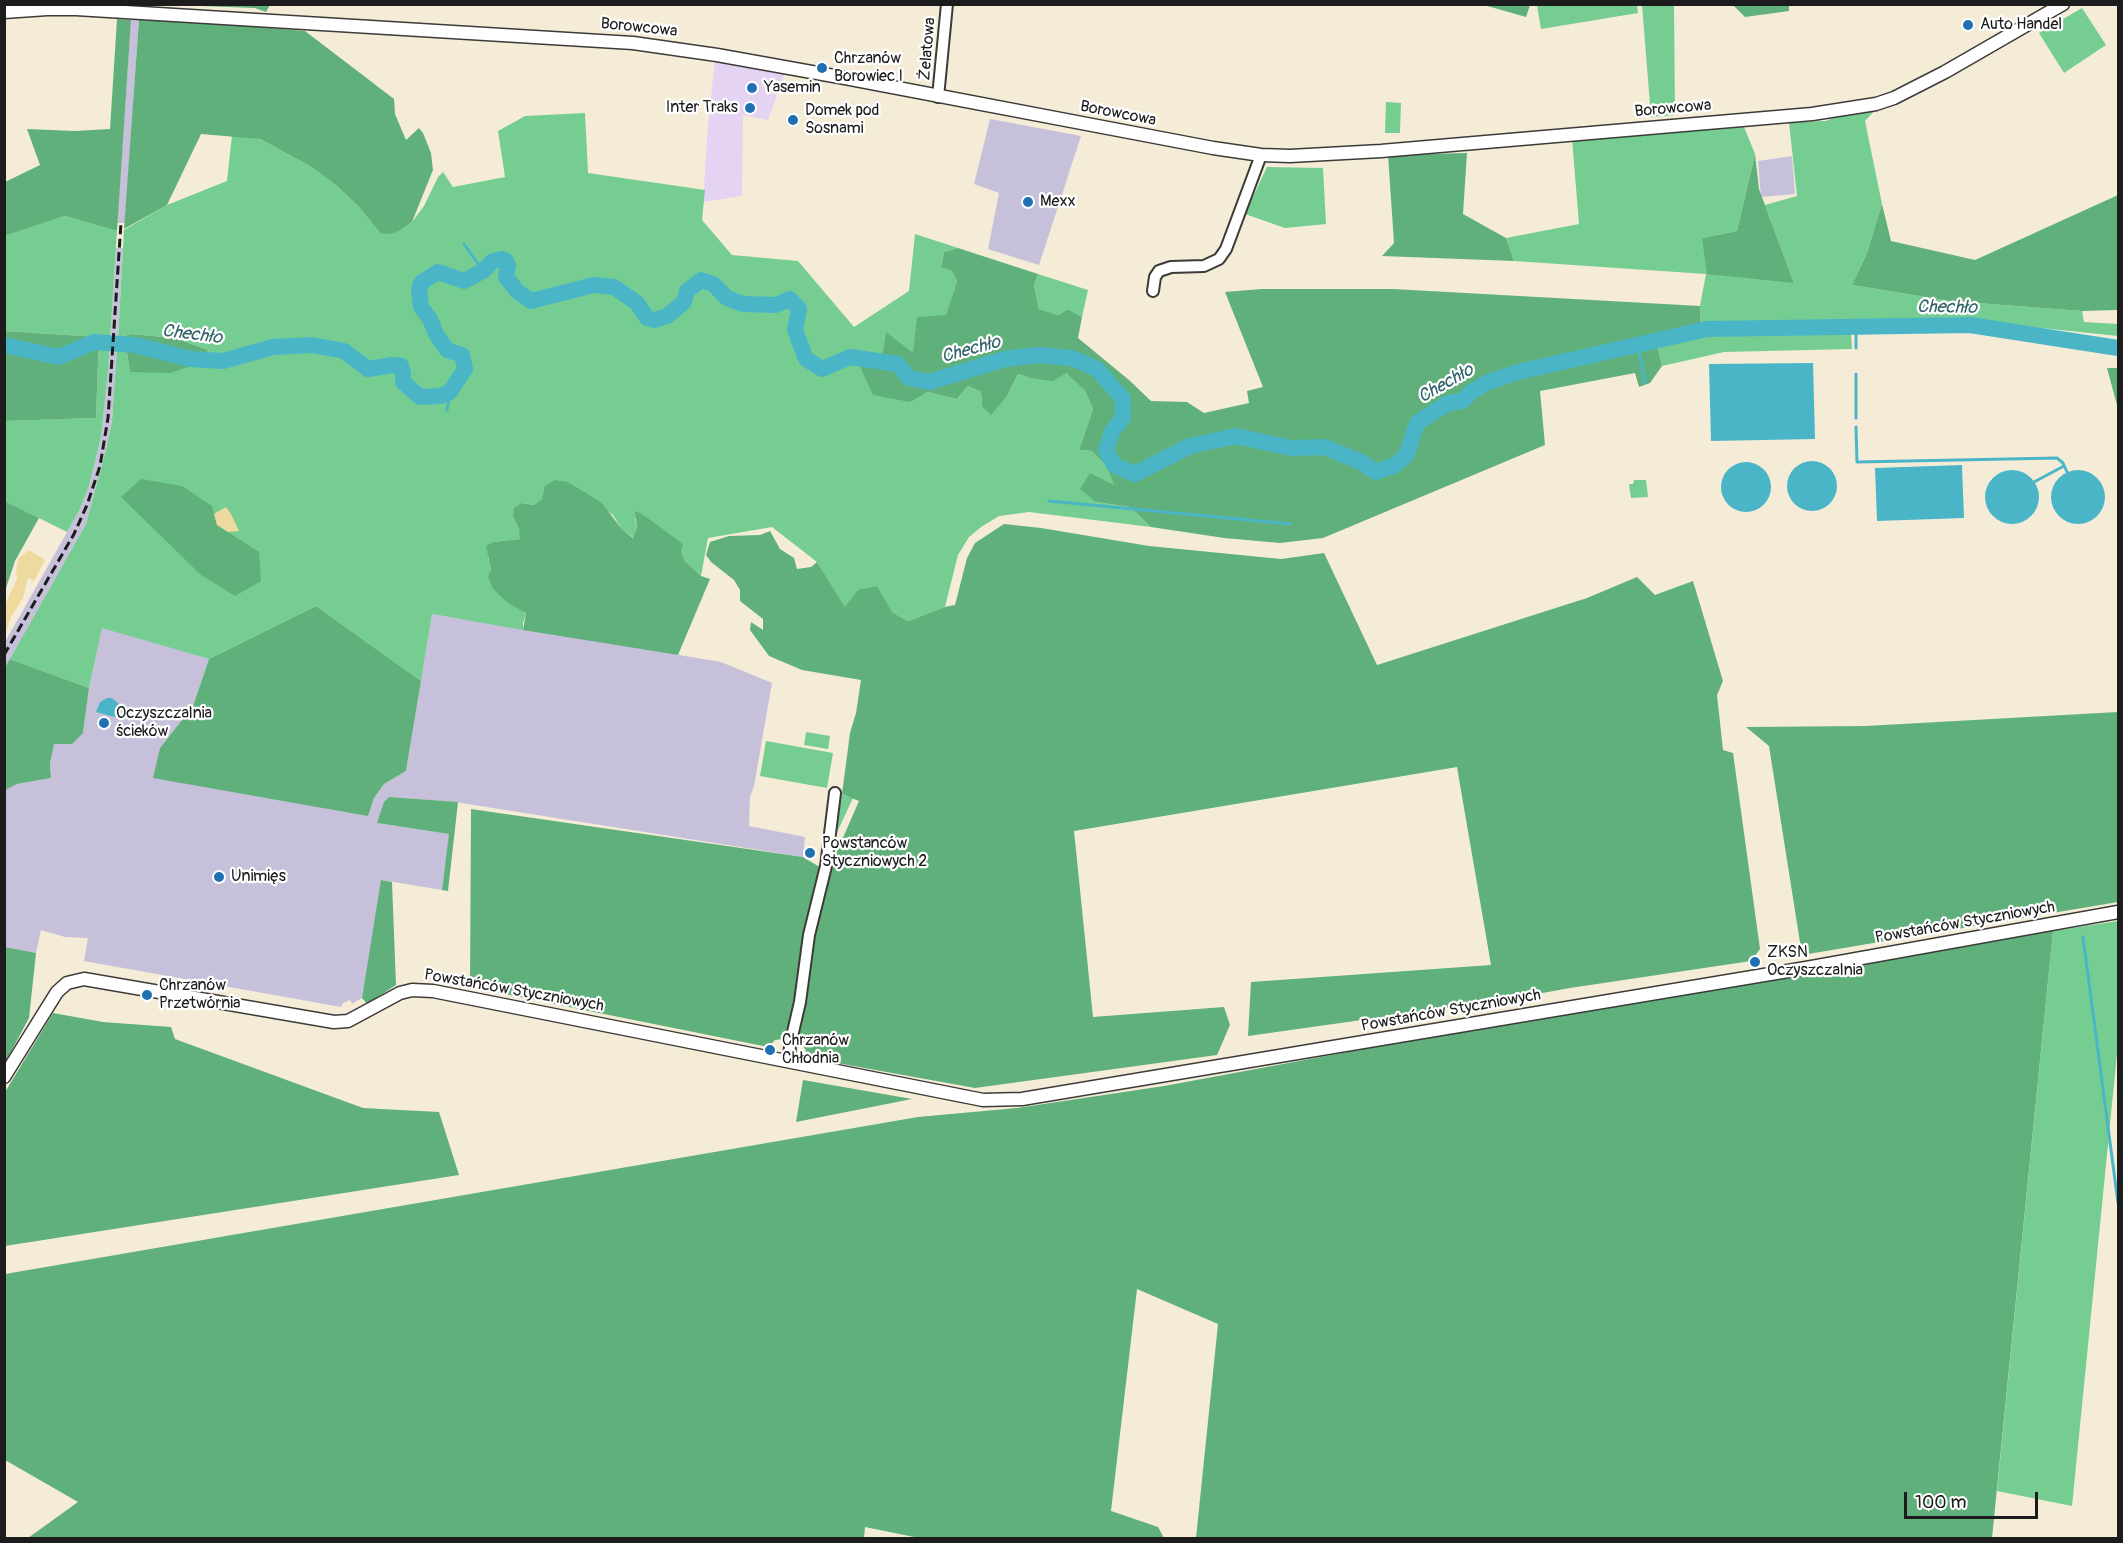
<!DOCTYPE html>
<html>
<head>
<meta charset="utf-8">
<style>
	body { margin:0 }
	#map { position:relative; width:2123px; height:1543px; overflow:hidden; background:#f4ecd7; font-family:Pangolin,sans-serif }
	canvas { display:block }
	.frame { position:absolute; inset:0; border:6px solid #1c1c1c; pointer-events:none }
	.scale { position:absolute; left:1904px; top:1492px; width:134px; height:27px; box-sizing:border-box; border:3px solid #1c1c1c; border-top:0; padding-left:8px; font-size:18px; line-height:21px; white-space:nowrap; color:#1c1c1c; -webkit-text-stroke:4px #fff; paint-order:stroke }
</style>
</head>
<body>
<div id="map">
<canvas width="2123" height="1543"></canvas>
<div class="frame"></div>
<div class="scale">100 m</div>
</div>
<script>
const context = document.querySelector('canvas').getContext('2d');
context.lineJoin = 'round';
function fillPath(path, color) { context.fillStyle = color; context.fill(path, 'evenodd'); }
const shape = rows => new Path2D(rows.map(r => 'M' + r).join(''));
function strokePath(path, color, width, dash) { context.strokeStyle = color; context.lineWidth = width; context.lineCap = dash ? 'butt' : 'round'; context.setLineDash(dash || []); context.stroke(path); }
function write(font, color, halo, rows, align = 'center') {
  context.font = font + ' Pangolin,sans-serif'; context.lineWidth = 4.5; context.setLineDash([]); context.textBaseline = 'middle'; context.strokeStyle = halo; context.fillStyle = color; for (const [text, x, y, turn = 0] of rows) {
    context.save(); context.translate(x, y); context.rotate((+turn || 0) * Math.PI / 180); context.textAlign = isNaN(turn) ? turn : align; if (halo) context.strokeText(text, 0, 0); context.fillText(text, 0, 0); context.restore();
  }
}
fillPath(shape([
	[715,61,785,73,768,120,743,115,742,196,703,202,708,124]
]), '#e4d3f2');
fillPath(shape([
	[131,20,139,20,125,223,117,223],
	[990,119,1081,136,1039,265,988,249,999,193,974,184],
	[1792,156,1795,194,1761,197,1758,161],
	[116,248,123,248,118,338,110,338],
	[110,347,117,347,112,421,106,450,86,524,5,669,5,642,79,511,89,486,101,437],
	[432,614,721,662,772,683,754,786,750,797,749,826,805,837,803,857,455,802,389,797,377,823,450,834,442,890,382,880,362,998,352,1004,350,1000,343,1003,341,1007,84,961,88,938,65,937,41,930,36,953,5,947,4,790,17,784,51,778,50,764,54,743,83,733,89,688,102,627,209,659,193,706,160,748,368,816,374,798,384,784,406,771]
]), '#c6c0da');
fillPath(shape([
	[1537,5,1637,5,1638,13,1541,29],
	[1642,5,1674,5,1675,115,1651,117],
	[2082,8,2106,45,2064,73,2039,33],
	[1386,102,1401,103,1400,133,1385,133],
	[1877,108,1865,121,1882,204,1867,253,1852,285,1950,301,2082,311,2084,322,2118,324,2118,336,1965,320,1761,322,1701,327,1700,306,1706,274,1514,261,1506,238,1579,224,1572,139,1742,122,1755,154,1737,231,1702,238,1794,283,1765,205,1797,196,1789,122,1826,121,1847,112],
	[585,113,588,173,705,190,702,220,732,255,798,261,854,327,909,291,915,234,958,248,944,252,941,266,952,271,957,281,946,316,913,354,886,333,882,355,866,353,927,392,957,399,968,386,981,392,982,406,1007,396,1018,374,1030,378,1066,373,1085,391,1093,409,1079,450,1092,451,1107,467,1115,486,1096,502,1130,507,1151,527,1029,512,999,516,981,527,969,537,958,555,945,607,908,621,892,612,845,608,817,562,772,527,708,538,701,576,685,561,681,551,635,518,637,528,634,538,621,528,613,515,568,482,534,505,522,503,513,517,519,529,521,539,493,542,488,557,491,570,526,614,523,623,523,630,432,614,421,681,316,606,209,659,102,628,89,688,10,659,86,524,106,450,112,421,117,347,124,349,127,353,130,372,208,350,175,338,130,334,118,338,124,230,167,205,227,181,232,135,260,139,310,166,337,186,359,207,380,233,401,230,412,222,424,206,438,177,443,172,453,187,505,177,498,131,525,116],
	[1267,167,1323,168,1326,224,1285,228,1245,214],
	[65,216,117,231,108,371,101,437,89,486,79,511,67,532,5,501,4,421,96,418,99,337,5,331,5,236],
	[1038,274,1088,290,1082,317,1068,309,1058,315,1039,309,1034,285],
	[1851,332,1852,349,1724,352,1662,366,1657,346,1708,333],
	[1634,480,1646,480,1648,497,1631,498,1629,484,1633,484],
	[806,732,830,736,828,749,804,745],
	[766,741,833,753,827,788,760,776],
	[838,793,853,798,833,841],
	[2118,921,2118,1044,2072,1506,1997,1491,2053,931]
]), '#76cd92');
fillPath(shape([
	[1737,4,1789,4,1789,11,1745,17,1734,6],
	[175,5,270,5,266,12,255,8],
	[1484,5,1530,5,1526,17],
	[117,19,131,20,117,231,65,216,5,236,5,182,40,165,27,129,75,131,110,129],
	[139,20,213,23,305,31,394,99,395,114,406,140,419,128,423,133,431,153,433,170,412,222,401,230,390,234,380,233,359,207,337,186,310,166,260,139,201,134,167,205,124,229],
	[1467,153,1463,214,1506,238,1514,261,1382,256,1394,243,1388,155],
	[1755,154,1759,189,1794,283,1707,274,1702,238,1737,231],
	[2118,195,2118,310,2082,311,1950,301,1852,285,1867,253,1882,204,1891,241,1975,260],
	[958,248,1038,274,1034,285,1039,309,1058,315,1068,309,1082,317,1078,338,1129,380,1151,401,1187,402,1204,413,1249,403,1247,391,1263,387,1225,292,1262,289,1393,289,1700,306,1701,327,1655,337,1662,366,1650,383,1639,387,1635,373,1540,391,1545,445,1323,538,1280,543,1224,538,1151,527,1130,507,1096,502,1080,489,1090,473,1114,485,1107,467,1092,451,1079,450,1093,409,1085,391,1066,373,1053,381,1030,378,1018,374,1007,396,991,415,982,406,981,392,968,386,957,399,927,392,910,402,873,395,857,360,866,353,882,355,886,332,913,353,917,317,946,315,957,281,952,271,941,267,944,252],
	[4,331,99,337,96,418,5,421,5,352,64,353,5,349],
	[130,334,175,338,208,350,200,363,170,373,130,372,127,353,124,349,117,347,118,338],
	[2107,368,2118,368,2118,409],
	[141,479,182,486,212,506,217,525,259,552,261,581,235,596,201,575,121,497],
	[555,480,568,482,602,503,621,528,633,538,637,528,635,511,642,514,683,544,681,551,685,561,701,576,710,579,678,655,523,630,526,613,508,603,493,589,488,577,491,570,486,546,493,542,520,539,519,529,513,517,514,508,522,503,534,505,542,499,545,486],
	[5,501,39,518,15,561,5,591],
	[1004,524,1041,528,1149,546,1281,559,1324,553,1377,665,1587,598,1637,577,1655,595,1693,581,1723,681,1717,695,1723,750,1733,753,1760,949,1751,961,1570,988,1504,1000,1248,1036,1251,982,1491,965,1457,767,1074,831,1093,1017,1224,1007,1230,1025,1217,1055,975,1088,809,1058,797,1032,789,1030,784,1039,775,1040,768,1047,470,987,471,809,803,857,828,872,859,801,842,794,850,733,856,713,861,680,802,670,769,656,750,630,751,622,763,630,763,619,740,601,740,590,734,580,711,562,706,555,710,542,729,536,760,535,770,531,780,549,794,558,797,569,811,567,817,562,845,607,858,590,877,586,892,612,908,621,945,607,955,605,967,558,975,543],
	[316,606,421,681,406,771,384,784,374,798,368,816,153,778,160,748,193,706,209,659],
	[10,659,89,688,83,733,72,744,54,744,50,764,51,778,17,784,5,790,4,669],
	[2118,712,2118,902,1802,955,1769,746,1746,727,1866,726],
	[389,797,458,802,448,891,442,890,449,834,377,823,384,802],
	[381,880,392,882,396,985,367,1004,362,998],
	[2053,931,1992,1538,1196,1538,1218,1324,1137,1289,1111,1511,1158,1527,1164,1538,919,1538,865,1527,864,1538,28,1538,78,1502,5,1460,5,1274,918,1117,1017,1108,1164,1086,1483,1027,1782,976,1801,976,1889,957],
	[5,947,36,953,29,1018,5,1063],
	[53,1013,103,1022,171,1027,175,1039,363,1108,439,1112,459,1175,5,1246,5,1092],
	[803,1080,912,1099,796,1122]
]), '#60b07c');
fillPath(shape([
	[226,507,231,514,239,531,228,532,217,525,214,514],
	[29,550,45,560,34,581,28,578,23,598,11,617,5,634,5,605,17,579,16,569,19,558]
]), '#eeda9e');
fillPath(shape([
	[1813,363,1815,439,1711,441,1709,364],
	'1787 486a25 25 0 1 1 50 0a25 25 0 1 1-50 0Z',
	'1721 487a25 25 0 1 1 50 0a25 25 0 1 1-50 0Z',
	[1962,465,1964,518,1877,521,1875,468],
	'2051 497a27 27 0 1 1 54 0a27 27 0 1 1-54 0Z',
	'1985 497a27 27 0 1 1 54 0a27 27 0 1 1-54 0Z',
	[107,698,112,698,120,705,121,714,118,718,96,712,100,702]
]), '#4bb5c8');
strokePath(shape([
	[464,244,483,271],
	[1856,328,1856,348],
	[1638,345,1645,382],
	[55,362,55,355],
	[1856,374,1856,418],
	[447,410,450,392],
	[1856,427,1857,462,2057,458,2063,463,2067,472],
	[2034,482,2064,466],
	[1049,501,1291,524],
	[2083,937,2118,1203]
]), '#4bb5c8', 3);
strokePath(shape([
	[4,345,59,357,94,342,135,345,190,359,223,361,273,347,312,345,344,351,368,369,393,365,401,366,403,373,403,382,420,397,440,396,450,392,465,369,462,355,447,350,436,334,430,319,421,307,419,289,422,282,438,272,464,281,483,271,493,261,502,259,506,261,508,265,506,277,517,291,531,301,594,285,614,287,637,303,647,318,655,320,667,316,684,302,687,291,701,280,713,284,727,298,743,304,776,305,790,299,799,309,795,330,806,359,822,369,850,357,898,364,909,378,929,382,1005,359,1039,355,1072,358,1097,369,1123,399,1123,417,1112,432,1106,450,1114,465,1135,474,1190,446,1236,436,1291,448,1324,447,1361,462,1376,472,1393,466,1406,456,1417,423,1448,403,1463,401,1470,393,1488,382,1518,372,1707,329,1970,325,2118,348]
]), '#4bb5c8', 16);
const minor = shape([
	[938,97,947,4],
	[1153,291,1155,277,1159,271,1171,267,1204,266,1219,259,1226,249,1261,155],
	[789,1060,790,1045,800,1002,809,935,826,866,835,793]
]);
const tertiary = shape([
	[4,12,47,9,76,9,633,43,717,55,845,78,1213,148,1261,155,1290,156,1381,151,1812,114,1876,104,1894,98,1945,72,2063,4],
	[4,1077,57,992,67,983,84,979,334,1022,348,1021,400,993,412,990,433,991,983,1100,1022,1099,1806,968,2118,912]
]);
strokePath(minor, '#3c3b38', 14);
strokePath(tertiary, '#3c3b38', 15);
strokePath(minor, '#fff', 10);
strokePath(tertiary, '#fff', 12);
strokePath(shape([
	[4,655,74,534,87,505,100,466,108,418,121,223]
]), '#1c1c1c', 3, [9, 4.5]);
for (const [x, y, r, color] of [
	[1968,25,6,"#1f6fb2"],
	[822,68,6,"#1f6fb2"],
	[752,88,6,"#1f6fb2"],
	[750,108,6,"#1f6fb2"],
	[793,120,6,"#1f6fb2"],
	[1028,202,6,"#1f6fb2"],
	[104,723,6,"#1f6fb2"],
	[810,853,6,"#1f6fb2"],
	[219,877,6,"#1f6fb2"],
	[1755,962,6,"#1f6fb2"],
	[147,995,6,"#1f6fb2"],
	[770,1050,6,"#1f6fb2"]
]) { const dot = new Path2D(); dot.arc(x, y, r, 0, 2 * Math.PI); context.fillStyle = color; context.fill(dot); strokePath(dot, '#fff', 2); }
write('16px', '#1c1c1c', '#fff', [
	["Auto Handel",1980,25],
	["Chrzanów",834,59],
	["Borowiec I",834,77],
	["Yasemin",764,88],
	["Inter Traks",738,108,"right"],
	["Domek pod",805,111],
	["Sosnami",805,129],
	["Mexx",1040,202],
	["Oczyszczalnia",116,714],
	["ścieków",116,732],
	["Powstanców",822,844],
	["Styczniowych 2",822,862],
	["Unimięs",231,877],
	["ZKSN",1767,953],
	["Oczyszczalnia",1767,971],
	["Chrzanów",159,986],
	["Przetwórnia",159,1004],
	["Chrzanów",782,1041],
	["Chłodnia",782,1059]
], 'left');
write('16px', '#1c1c1c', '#fff', [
	["Borowcowa",639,28,6],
	["Żelatowa",928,49,-85],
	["Borowcowa",1673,109,-5],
	["Borowcowa",1118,114,11],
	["Powstańców Styczniowych",1965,923,-10],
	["Powstańców Styczniowych",514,991,10],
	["Powstańców Styczniowych",1451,1011,-10]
]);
write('italic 18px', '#316169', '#fff', [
	["Chechło",1947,308,1],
	["Chechło",192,335,7],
	["Chechło",971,350,-15],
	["Chechło",1446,384,-30]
]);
</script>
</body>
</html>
